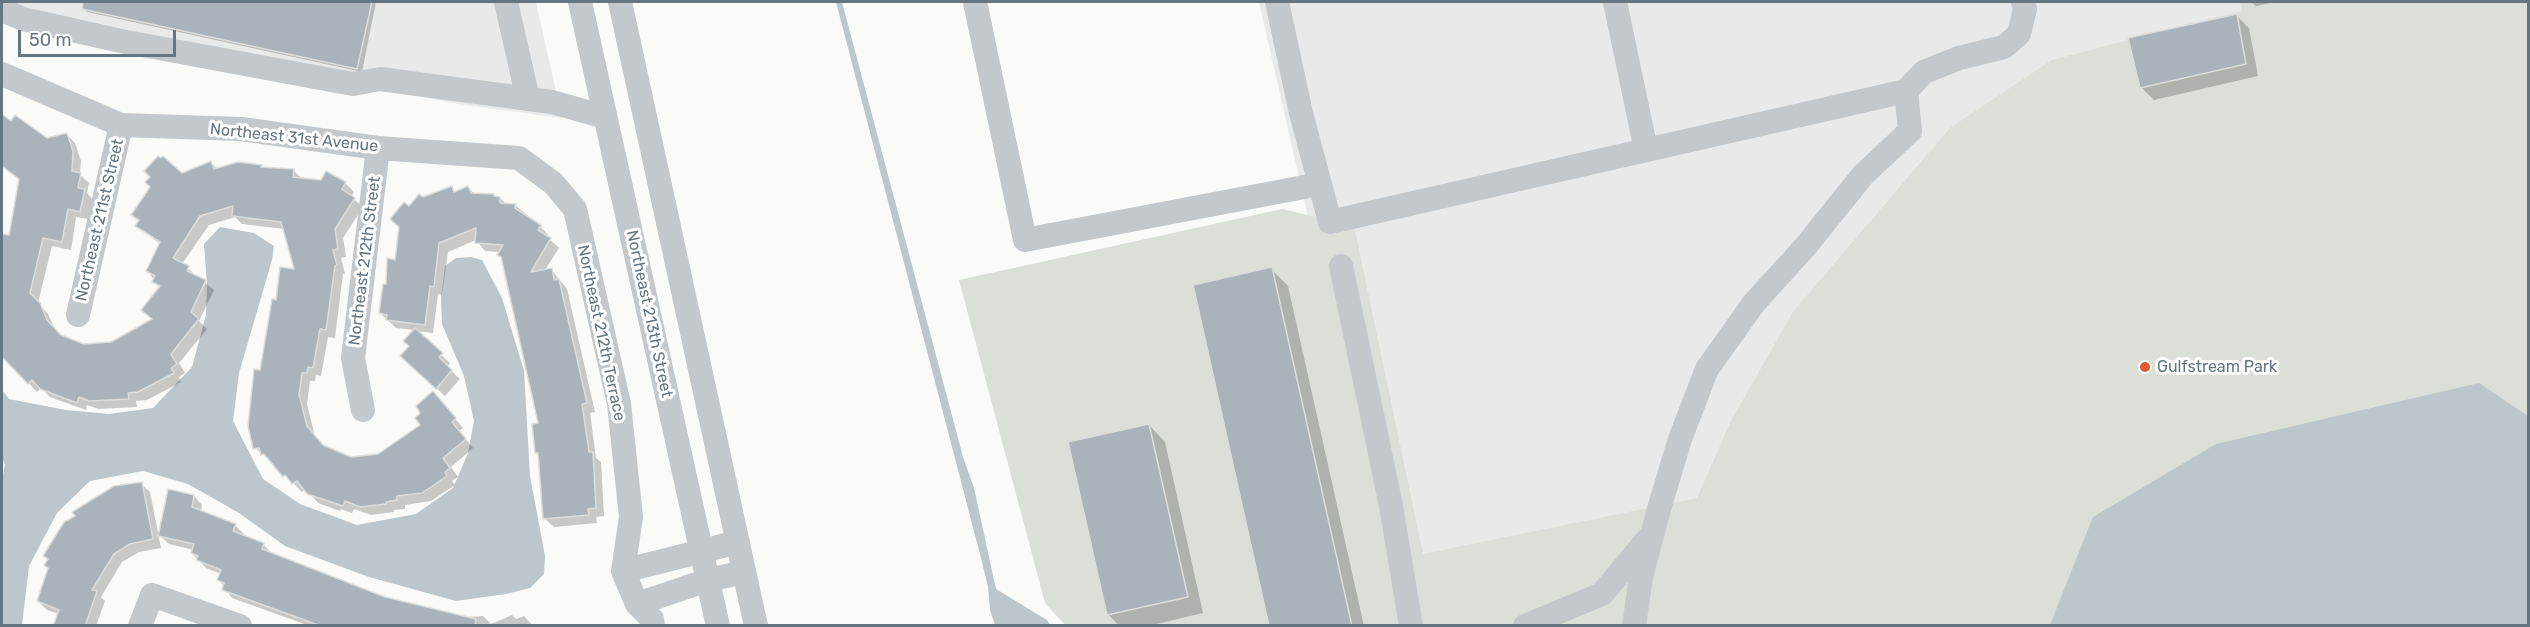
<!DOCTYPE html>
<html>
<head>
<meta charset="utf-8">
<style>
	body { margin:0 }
	#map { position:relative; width:2530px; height:627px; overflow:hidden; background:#fafaf8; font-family:Rubik,sans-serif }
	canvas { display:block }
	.frame { position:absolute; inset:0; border:3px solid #657683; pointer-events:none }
	.scale { position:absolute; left:18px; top:30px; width:158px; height:27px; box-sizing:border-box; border:3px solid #657683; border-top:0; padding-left:8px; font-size:18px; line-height:21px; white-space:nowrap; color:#657683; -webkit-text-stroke:4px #fff; paint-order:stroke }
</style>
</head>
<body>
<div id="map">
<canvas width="2530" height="627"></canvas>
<div class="frame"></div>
<div class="scale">50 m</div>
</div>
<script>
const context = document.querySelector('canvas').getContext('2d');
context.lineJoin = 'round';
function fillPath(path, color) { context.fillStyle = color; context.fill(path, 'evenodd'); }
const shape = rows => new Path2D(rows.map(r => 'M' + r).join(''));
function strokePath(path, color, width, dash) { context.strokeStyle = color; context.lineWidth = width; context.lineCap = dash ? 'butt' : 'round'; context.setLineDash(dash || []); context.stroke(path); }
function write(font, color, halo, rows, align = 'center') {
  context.font = font + ' Rubik,sans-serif'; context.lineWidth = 6; context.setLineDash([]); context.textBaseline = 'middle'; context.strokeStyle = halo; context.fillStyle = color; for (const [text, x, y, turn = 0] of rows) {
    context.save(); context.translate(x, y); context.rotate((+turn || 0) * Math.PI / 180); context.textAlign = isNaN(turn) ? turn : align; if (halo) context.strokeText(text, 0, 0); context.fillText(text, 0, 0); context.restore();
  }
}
fillPath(shape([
	[2,2,536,2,562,118,465,105,2,20],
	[1259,2,2528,2,2528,625,1401,625]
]), '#e8e9e9');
fillPath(shape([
	[2240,2,2528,2,2528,625,1065,625,1045,603,959,280,1282,209,1354,226,1423,554,1697,498,1731,421,1793,312,1950,128,2052,60,2242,11]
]), '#dadfd7');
fillPath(shape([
	[836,2,842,2,963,457,974,488,996,589,1047,620,1050,625,995,625,990,610,988,587,982,562],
	[220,227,254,233,274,246,272,260,239,373,233,421,263,479,300,504,357,525,416,514,453,488,468,453,474,421,464,376,442,324,441,298,445,266,456,258,471,257,482,260,502,298,524,371,530,476,545,556,544,574,530,588,506,594,456,601,369,577,285,546,239,513,188,484,143,471,90,481,57,513,29,566,22,625,2,625,2,480,5,464,2,459,2,390,9,399,66,410,109,414,153,408,192,367,206,315,207,284,204,244],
	[2479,383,2528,416,2528,625,2050,625,2093,517,2216,444]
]), '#bbc7cb');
fillPath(shape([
	[84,2,376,2,362,72,87,12,83,8],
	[2251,2,2276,2,2256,6],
	[2236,15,2249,28,2258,76,2154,100,2141,87],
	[15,117,47,140,66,134,75,143,81,161,80,175,89,183,87,193,93,200,88,219,76,217,71,250,52,246,38,303,48,314,55,330,61,337,84,345,111,343,153,320,160,289,148,271,160,244,137,226,140,222,133,215,181,175,211,163,218,169,261,166,263,169,293,170,302,179,321,181,326,173,345,183,354,192,351,197,363,207,343,238,346,257,341,258,345,274,343,274,335,338,328,337,321,376,316,375,315,381,310,381,307,404,315,437,324,447,350,458,378,455,422,425,441,402,463,428,459,431,473,448,451,467,458,477,452,481,455,485,431,501,405,505,405,509,394,510,394,512,371,515,354,509,352,513,341,509,340,511,318,503,306,489,302,492,273,462,255,448,261,372,277,301,296,271,285,229,242,224,235,217,209,225,182,264,214,290,199,321,207,329,179,363,185,373,179,377,181,382,147,400,136,401,137,407,99,409,87,405,86,410,50,397,41,388,37,392,2,354,2,235,10,237,20,180,2,167,2,137],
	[451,188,456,193,468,188,475,194,500,198,506,204,515,205,540,226,548,235,547,237,559,248,545,270,551,269,567,289,595,412,590,413,596,458,601,462,604,516,596,517,597,523,554,527,545,519,540,457,536,453,540,424,500,252,485,251,476,240,448,252,442,295,438,294,433,333,416,331,450,363,447,367,460,379,445,396,411,365,414,330,396,328,380,313,396,261,409,208,422,198],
	[1271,269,1288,286,1364,626,1270,626],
	[1149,425,1165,442,1203,613,1148,626,1119,626,1108,614],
	[141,484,150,492,161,548,139,552,122,562,101,597,105,601,96,626,55,626,59,614,47,610,38,601],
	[194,496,202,505,201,512,235,525,244,534,243,537,263,544,271,553,384,598,455,618,483,616,491,624,512,615,516,619,524,616,533,626,310,626,232,598,219,580,221,574,206,568,192,553,194,550,169,544,160,536]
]), '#0003');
const building = shape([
	[83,2,372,2,357,69,82,9,83,2],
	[2237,14,2246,64,2140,88,2128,38,2237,14],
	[2,114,11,121,15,115,47,138,67,133,73,151,72,171,81,173,78,188,85,189,80,212,68,209,62,242,43,238,30,293,40,303,47,320,61,335,84,344,111,342,152,319,141,310,160,286,152,282,155,276,146,271,160,242,135,226,139,220,131,215,150,187,145,182,150,177,144,171,158,156,161,158,163,156,182,173,211,161,214,169,238,162,262,165,261,167,294,169,293,177,321,180,326,171,346,182,342,189,355,198,335,229,338,249,333,250,337,265,335,266,326,330,320,329,313,368,308,367,307,373,302,373,299,394,307,426,323,445,351,457,378,454,420,425,415,418,420,413,416,406,433,391,456,418,452,422,466,439,443,458,450,468,445,472,447,476,422,493,397,496,397,500,386,502,386,504,360,507,345,501,343,506,307,494,297,481,292,484,285,475,283,477,264,454,261,455,259,448,253,449,248,426,254,369,260,370,272,299,276,300,280,267,294,269,281,222,232,216,233,206,200,216,173,258,189,266,187,271,206,280,191,312,199,319,171,354,177,364,171,368,174,373,138,392,128,393,129,399,89,401,79,397,77,403,40,389,32,380,28,384,2,357,2,234,9,235,19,179,2,166,2,114],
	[452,186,454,192,468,186,471,193,494,194,494,196,500,197,500,203,516,204,515,208,541,225,538,230,551,238,531,272,552,268,554,280,559,279,587,403,582,404,589,452,593,452,596,508,588,509,589,515,543,519,538,453,535,453,532,424,538,423,501,257,497,255,503,245,475,243,476,228,439,243,434,287,430,286,425,325,386,320,387,315,379,313,383,284,386,284,387,258,395,260,399,227,390,219,404,202,409,206,419,194,423,197,452,186],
	[1272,267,1352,626,1269,626,1193,285,1272,267],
	[415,328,443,353,439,357,452,370,436,389,400,356,409,346,403,341,415,328],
	[1149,424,1188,597,1107,615,1068,442,1149,424],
	[142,482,153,539,130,544,114,554,92,590,97,591,85,626,53,626,59,610,37,601,48,568,44,565,48,559,43,556,64,522,75,516,72,512,114,486,142,482],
	[168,489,194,495,192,507,236,524,233,531,264,543,262,549,385,597,476,619,475,626,321,626,222,590,224,583,217,580,221,570,196,560,198,556,191,553,194,544,158,536,168,489]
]);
fillPath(building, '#aab3b9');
strokePath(building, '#dcdcda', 1.5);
strokePath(shape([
	[506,2,528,99],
	[580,2,718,626],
	[620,2,756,626],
	[975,2,1025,240,1320,184],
	[1277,2,1301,113,1330,222,1906,91,1924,72,1959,58,2004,47,2019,34,2025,9,2023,2],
	[1615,2,1646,150],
	[2,10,23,19,121,41,331,80,353,84,380,79,552,102,605,117],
	[2,74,121,125,241,129,378,148,519,158,553,183,575,209,619,404,631,517,623,571,637,604,652,619,653,626],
	[1341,266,1391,506,1411,626],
	[78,315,121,125],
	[363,410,353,358,378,148],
	[623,571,738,542],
	[637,604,708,580,744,572],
	[140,626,152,595,240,626],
	[1525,626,1602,594,1647,540],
	[1634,626,1641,577,1659,509,1680,439,1707,369,1754,303,1805,247,1863,175,1910,131,1906,91]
]), '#c3c8cc', 24);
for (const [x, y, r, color] of [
	[2145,367,6,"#e4572e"]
]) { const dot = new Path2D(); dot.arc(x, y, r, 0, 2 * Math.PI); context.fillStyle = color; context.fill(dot); strokePath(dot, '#fff', 2); }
write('16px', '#657683', '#fff', [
	["Northeast 31st Avenue",294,138,6],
	["Northeast 211st Street",100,220,-77],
	["Northeast 212th Street",365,261,-83],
	["Northeast 213th Street",649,314,78],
	["Northeast 212th Terrace",601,333,78]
]);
write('16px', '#657683', '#fff', [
	["Gulfstream Park",2157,367]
], 'left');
</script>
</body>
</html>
